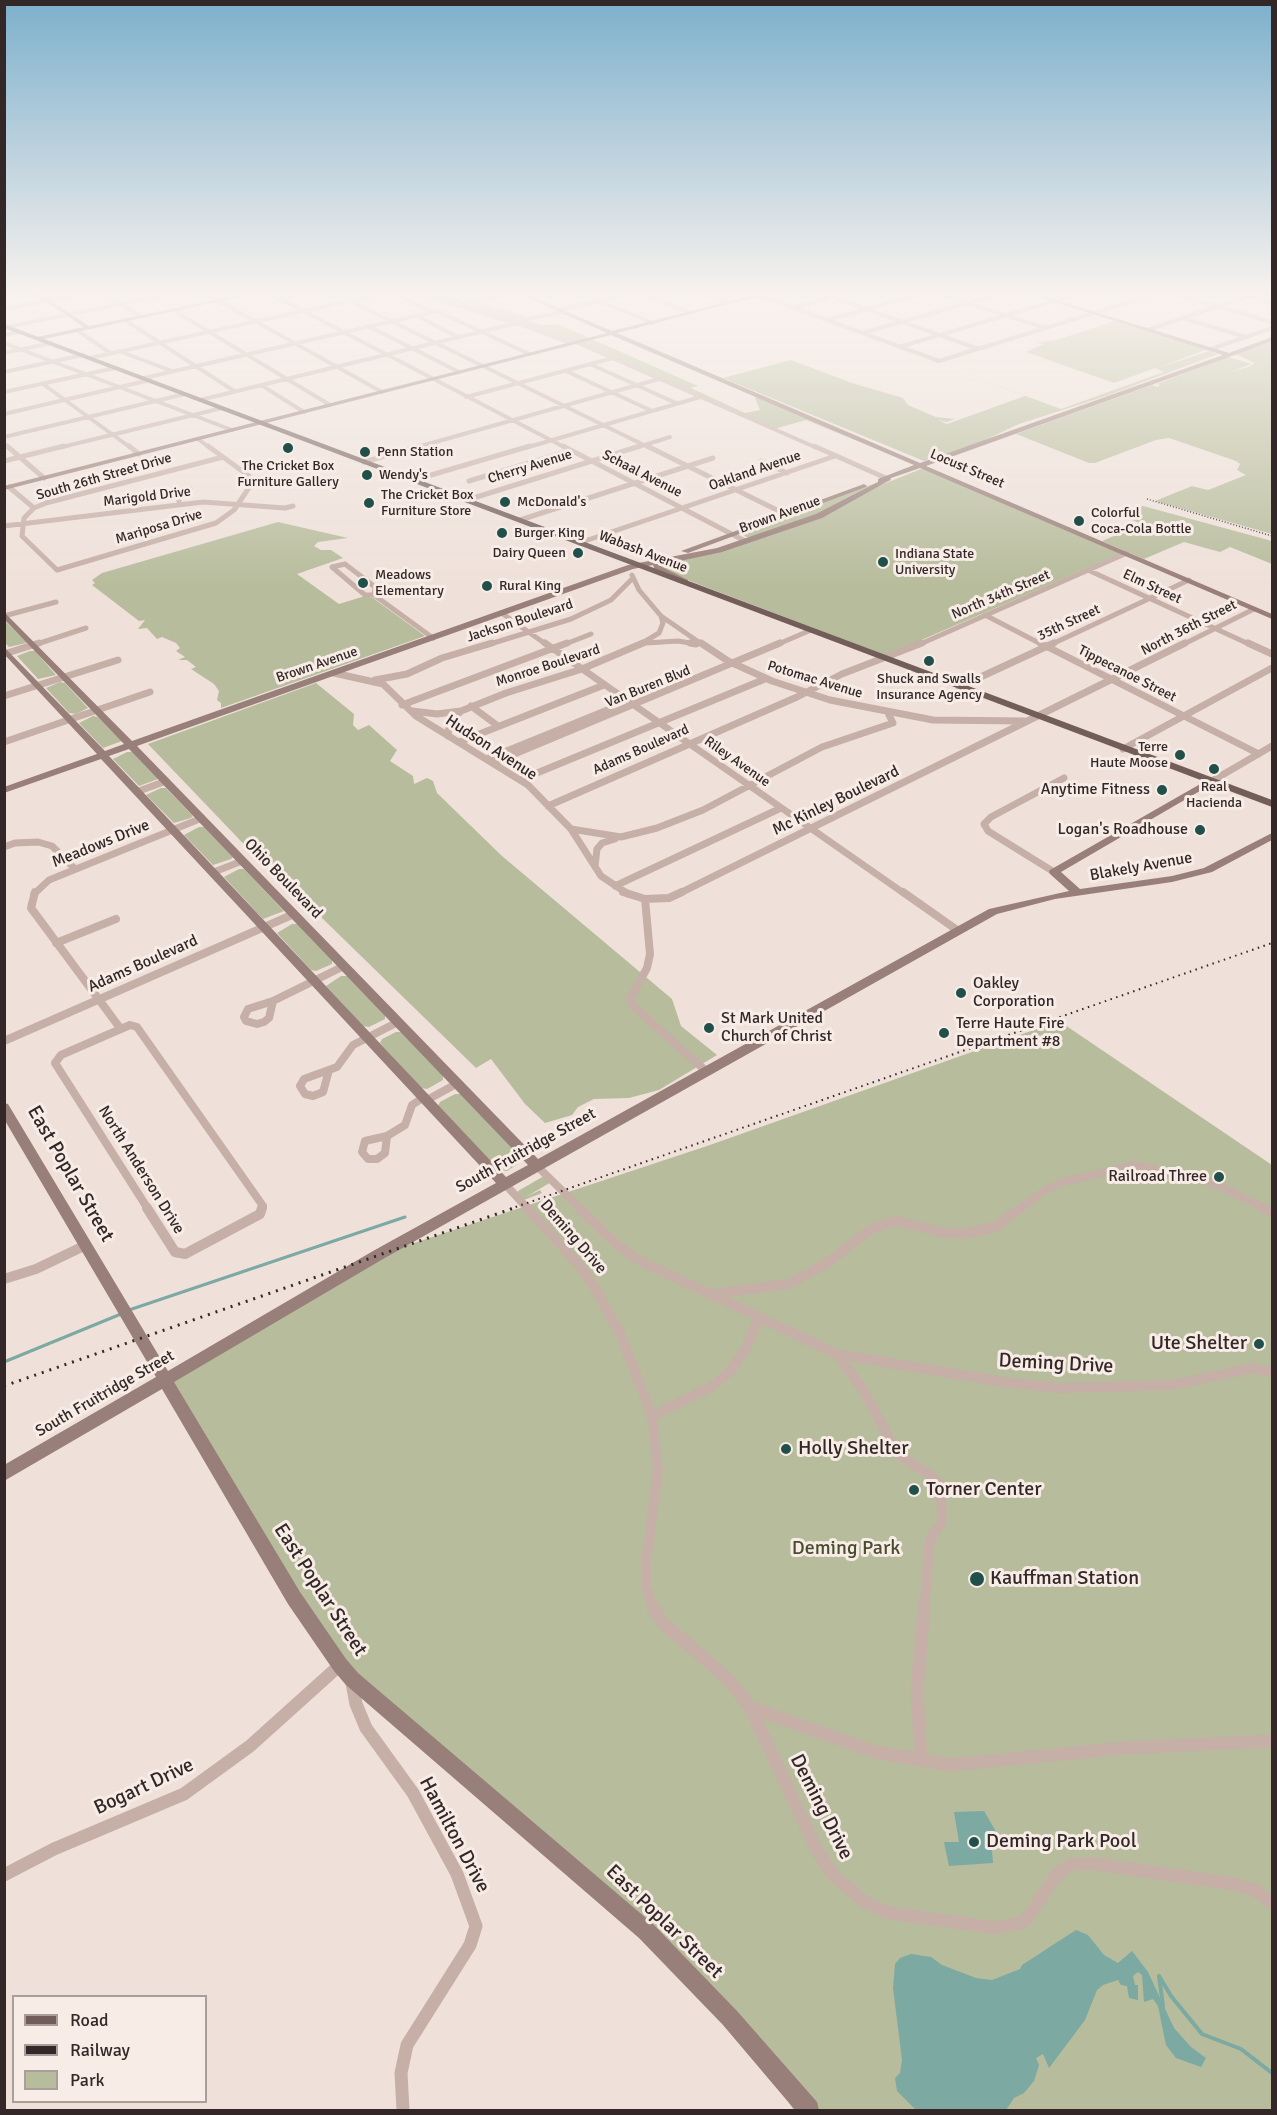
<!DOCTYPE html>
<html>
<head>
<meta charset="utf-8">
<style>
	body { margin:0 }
	#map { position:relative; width:1277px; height:2115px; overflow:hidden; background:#efe1da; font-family:Signika,sans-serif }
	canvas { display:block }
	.frame { position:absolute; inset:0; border:6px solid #332827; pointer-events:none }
	.legend { position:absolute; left:12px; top:1995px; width:195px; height:108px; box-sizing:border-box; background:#f7ece6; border:2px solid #a99e9a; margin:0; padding:8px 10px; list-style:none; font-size:18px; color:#332827 }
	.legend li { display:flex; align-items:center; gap:12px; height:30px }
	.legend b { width:30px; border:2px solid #a99e9a }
</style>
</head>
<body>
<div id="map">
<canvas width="1277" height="2115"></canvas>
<div class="frame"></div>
<ul class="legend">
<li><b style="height:8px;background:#735d59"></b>Road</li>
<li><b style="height:8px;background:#332827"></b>Railway</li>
<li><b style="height:16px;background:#b7bc9c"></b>Park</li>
</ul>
</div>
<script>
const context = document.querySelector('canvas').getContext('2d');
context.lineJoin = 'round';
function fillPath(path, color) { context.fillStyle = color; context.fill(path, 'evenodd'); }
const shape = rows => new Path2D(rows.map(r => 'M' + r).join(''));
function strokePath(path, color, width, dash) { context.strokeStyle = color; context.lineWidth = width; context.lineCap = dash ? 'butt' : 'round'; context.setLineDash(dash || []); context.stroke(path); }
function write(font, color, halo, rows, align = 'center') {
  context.font = font + ' Signika,sans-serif'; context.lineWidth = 6; context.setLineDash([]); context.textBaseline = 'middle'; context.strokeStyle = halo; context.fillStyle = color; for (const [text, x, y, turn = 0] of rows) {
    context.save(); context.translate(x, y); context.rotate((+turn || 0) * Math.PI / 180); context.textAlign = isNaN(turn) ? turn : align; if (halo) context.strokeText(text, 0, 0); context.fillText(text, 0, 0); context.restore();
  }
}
fillPath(shape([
	[391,292,434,292,542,325,558,324,698,386,691,388,745,413,760,410,755,398,759,397,913,464,806,420,774,429,578,344,409,293,397,295],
	[1115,321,1207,349,1158,368,1209,351,1218,354,1106,396,1019,424,981,442,924,461,723,378,791,360,852,383,903,398,908,405,936,417,955,419,947,422,938,420,947,424,1025,396,961,372,1061,409,1164,372,1155,368,1114,383,1026,352,1044,344,1035,343,1056,340],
	[1272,340,1272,534,1155,501,1192,486,1208,490,1246,475,1237,470,1240,464,1236,461,1169,438,1156,440,1095,463,1089,463,1016,434,1152,385,1158,387,1160,385,1157,384,1228,357,1251,364,1230,372,1249,367,1255,363,1235,354],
	[921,469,929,470,1117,550,1120,554,889,654,882,654,690,581,660,567,660,563,711,552,828,514,876,487],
	[885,480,835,508,799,521,749,538,736,532],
	[1143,506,1272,541,1272,564,1230,547,1220,552,1184,542,1144,559,1102,541,1142,524,1120,515],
	[278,522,348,538,318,542,314,546,321,550,331,550,343,558,297,574,339,604,365,596,373,598,425,636,221,708,221,703,217,700,219,691,214,684,191,669,196,667,187,660,178,660,185,657,176,651,180,648,176,643,162,637,157,639,147,628,138,629,145,620,139,621,92,585,95,583,92,580,102,573],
	[5,621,27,642,26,643,9,647,5,643],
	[30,651,35,651,56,675,38,679,17,656],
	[60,682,65,683,88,708,76,714,69,713,46,688],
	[316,683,354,714,353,725,358,730,369,725,397,750,390,761,413,776,414,784,427,778,433,781,437,793,502,856,672,999,681,1026,717,1055,659,1090,629,1098,594,1099,578,1107,572,1115,545,1123,525,1104,491,1059,476,1068,322,918,320,911,302,905,148,744],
	[93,716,98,717,122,741,103,748,79,723],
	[127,752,132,752,158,779,139,786,113,759],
	[161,788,166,788,193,816,191,818,174,823,146,795],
	[199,827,204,827,233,857,231,859,213,865,184,835],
	[239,869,244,869,284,911,263,919,224,877],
	[292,924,298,924,332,959,332,964,316,971,311,970,277,933],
	[341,976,348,976,385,1014,385,1019,369,1027,363,1026,326,986],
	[1059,1021,1272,1165,1272,2110,794,2110,729,2018,352,1679,165,1380,378,1255,710,1145],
	[396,1032,402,1032,443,1075,443,1080,427,1089,421,1088,380,1043,382,1039],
	[455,1094,461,1094,521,1156,518,1164,507,1171,499,1170,438,1106,440,1102],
	[544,1176,551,1182,526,1197,540,1190,542,1193,524,1200,518,1194,518,1191]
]), '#b7bc9c');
fillPath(shape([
	[984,1811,998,1835,991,1838,993,1863,949,1866,944,1842,959,1842,954,1812],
	[1076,1930,1088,1935,1104,1955,1118,1963,1132,1951,1148,1972,1174,2028,1191,2047,1206,2058,1201,2067,1176,2058,1166,2045,1158,2006,1153,1999,1144,2002,1142,1975,1138,1972,1133,1976,1135,1985,1138,1985,1138,2000,1129,1998,1127,1986,1121,1985,1118,1980,1103,1985,1097,1990,1085,2020,1049,2068,1043,2054,1036,2058,1039,2065,1034,2081,1024,2093,1014,2098,1006,2110,916,2110,897,2091,895,2078,900,2073,902,2060,893,1988,895,1964,900,1958,911,1954,931,1957,942,1965,976,1978,992,1980,1020,1969,1022,1965]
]), '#7ca9a2');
strokePath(shape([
	[129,1310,405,1217],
	[4,1362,121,1314]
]), '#7ca9a2', 3);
strokePath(shape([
	[1163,2006,1159,1976,1171,1996,1202,2034,1241,2049,1272,2073]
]), '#7ca9a2', 4);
strokePath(shape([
	[101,292,142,317],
	[203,292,382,392],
	[267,292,566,448],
	[332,292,650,448],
	[391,292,432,312],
	[450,292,491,309,527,319,564,312],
	[577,292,653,323],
	[637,292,691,313],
	[698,292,728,303],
	[731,292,748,298],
	[818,292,979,349],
	[934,292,1045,328],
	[1166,292,1272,322],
	[759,295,939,361,1162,292],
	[1249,296,1272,303],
	[475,302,517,292],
	[793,308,850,292],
	[4,309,92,292],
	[173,310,330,405],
	[560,310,636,292],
	[415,315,458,337],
	[1182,318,1246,337],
	[125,320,234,391],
	[827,320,928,292],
	[368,326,459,372],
	[7,327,180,292],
	[77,330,110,353],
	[1147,330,1261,292],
	[862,333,1007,292],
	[4,335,20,332],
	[576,342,817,448],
	[4,343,232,430],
	[899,347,1085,292],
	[1211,349,1272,328],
	[119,351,172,371],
	[4,353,51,343],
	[90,358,390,292],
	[590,364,676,403],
	[566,371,652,411],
	[4,372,83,355],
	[144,378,437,311,529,354],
	[43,384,131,448],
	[261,385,304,412],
	[4,392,115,368],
	[466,397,613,358],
	[200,400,517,323,571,343],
	[4,414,150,380],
	[4,437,185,394],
	[198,439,210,448],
	[4,444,9,448],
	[58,448,222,408],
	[414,448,659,379],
	[525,448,700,397],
	[635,448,670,437]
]), '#c5afa7', 4);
strokePath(shape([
	[7,446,44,478],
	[129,446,139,454],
	[208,446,223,457],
	[563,446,745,541],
	[647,446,785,514],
	[814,446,888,479],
	[223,457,249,476,252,483,234,510,216,523,57,570,22,536,24,518,34,508,46,503,223,457],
	[4,461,64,446],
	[761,461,787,473],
	[364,462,420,446],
	[414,480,530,446],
	[469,481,569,451],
	[9,487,34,508],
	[190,489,179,495,175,492,177,490,190,489],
	[179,495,179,505],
	[467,500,640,446],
	[520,520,713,458],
	[4,526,203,502,285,508,293,506],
	[579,543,835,456],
	[345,564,375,587,374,595,365,595,332,567,345,564],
	[1088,570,1251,645],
	[632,575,639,590,661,616,703,645],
	[374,595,433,638],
	[503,614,547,645],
	[985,615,1043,645],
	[4,616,56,602],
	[646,643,678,641,696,644],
	[34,645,86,628],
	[487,645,571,619,611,600,633,578],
	[563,645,591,634],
	[639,645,659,633,663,623,661,616],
	[776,645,811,630],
	[918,645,1127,553],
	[1050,645,1189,580],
	[1182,645,1254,609]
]), '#c5afa7', 5);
strokePath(shape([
	[545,643,905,894],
	[690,643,696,644],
	[701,643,728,661,772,681,830,700,933,720,1024,721],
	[1040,643,1259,754],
	[1248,643,1272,654],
	[4,654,39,643],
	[334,673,383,684,416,716,528,785,571,829,601,876,628,894],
	[375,680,407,674,442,658,492,643],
	[959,687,1054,643],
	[4,696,118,660],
	[402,705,567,643],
	[471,706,498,726],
	[412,711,437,714,461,711,506,693,582,669,643,643],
	[448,736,449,724,461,711],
	[4,742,150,692],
	[459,742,604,685],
	[1123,749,1272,668],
	[487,759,610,709],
	[493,763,780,643],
	[520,780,765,679],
	[1212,781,1272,746],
	[139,791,166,781],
	[548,806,797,697,842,674,922,643],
	[571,829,621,837,657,828,703,810,822,747,893,723,888,713],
	[4,847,15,843,38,842,52,846,75,869],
	[595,866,597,849,602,843,615,839],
	[214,872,242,861],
	[1054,872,988,831,984,824,991,817,1064,778],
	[615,886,781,808],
	[34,894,49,880,202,818],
	[678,894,1185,643]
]), '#c5afa7', 7);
strokePath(shape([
	[35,892,31,908,120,1028],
	[623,892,645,899,650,954,647,968,630,999,632,1005,706,1071],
	[903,892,957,930],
	[645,899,669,898,682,892],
	[56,943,116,919],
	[273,1001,269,1018,264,1022,257,1024,246,1021,244,1017,248,1009,273,1001],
	[273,1001,344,966],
	[4,1041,294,914],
	[329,1070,323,1092,313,1096,305,1094,300,1086,304,1079,337,1067,353,1045,398,1022],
	[427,1100,458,1083],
	[387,1136,385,1153,377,1159,368,1159,362,1152,365,1141,387,1136],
	[387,1136,405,1125,412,1105,424,1097],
	[537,1166,581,1209],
	[505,1184,528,1209],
	[148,1209,55,1063,61,1055,130,1025,137,1027,263,1206,262,1209],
	[1019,1209,1044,1191,1063,1182,1135,1165,1213,1183,1266,1209]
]), '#c5afa7', 8);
strokePath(shape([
	[147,1208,175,1252,185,1254,260,1214,262,1208],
	[527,1208,578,1264,595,1288,621,1336,652,1416,658,1470,646,1563,646,1587,654,1609],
	[579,1208,617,1245,638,1260,837,1354,1003,1382,1060,1388,1172,1385,1253,1368,1272,1372],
	[1263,1208,1272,1212],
	[4,1279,36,1269,86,1245],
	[713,1294,788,1284,827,1263,871,1229,885,1224,897,1221,944,1233,963,1234,995,1227,1021,1208],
	[838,1355,863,1390,898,1454,934,1478,941,1486,942,1522,930,1539,924,1609],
	[652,1416,713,1386,731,1370,747,1346,758,1319]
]), '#c5afa7', 10);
strokePath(shape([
	[653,1608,662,1622,728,1679,750,1707,819,1854,834,1876,866,1903,890,1913,995,1928,1021,1923,1030,1915,1056,1875,1072,1864,1096,1864,1234,1884,1255,1890,1272,1903],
	[352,1683,356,1704,366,1728,413,1793,457,1874,476,1926,470,1945,407,2045,401,2073,403,2110],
	[750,1707,875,1752,950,1765,1124,1748,1272,1741],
	[921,1760,917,1691,924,1608],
	[4,1875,54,1849,184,1794,250,1746,340,1665]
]), '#c5afa7', 13);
fillPath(shape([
	[31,292,37,292,89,326,254,292,264,292,39,340,37,337,84,327,31,292],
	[514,292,521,292,612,331,766,292,775,292,617,333,920,463,1223,355,1022,292,1030,292,1229,353,1272,337,1272,341,1232,356,926,466,1272,614,1272,619,920,468,891,478,890,480,822,518,722,552,661,565,662,567,688,580,688,584,682,584,655,570,653,565,633,569,137,746,538,1159,989,909,1069,891,1050,874,1049,872,1050,870,1209,779,1215,779,1217,781,1061,872,1080,889,1172,876,1204,868,1272,833,1272,840,1212,872,1172,882,1055,899,997,914,383,1259,174,1382,300,1592,346,1659,358,1673,653,1924,737,2011,817,2102,819,2110,795,2110,723,2025,639,1938,346,1685,334,1671,288,1604,162,1389,4,1481,4,1465,156,1377,4,1119,4,1103,8,1104,168,1371,373,1251,496,1183,101,759,4,793,4,787,97,754,4,654,4,647,105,751,124,744,4,619,4,612,132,741,628,565,717,548,816,514,878,482,878,479,914,465,611,335,4,490,4,486,607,333,514,292],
	[129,749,528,1165,506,1177,109,756,129,749],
	[864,484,867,486,866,487,688,553,681,551,864,484]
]), '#997f79');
fillPath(shape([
	[4,324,1272,800,1272,807,4,328,4,324]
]), '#735d59');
strokePath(shape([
	[1147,499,1272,536]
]), '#332827', 1.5, [1, 2]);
strokePath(shape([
	[510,1209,1272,943]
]), '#332827', 2, [1.5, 4.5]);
strokePath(shape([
	[4,1386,514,1208]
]), '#332827', 3, [2, 6]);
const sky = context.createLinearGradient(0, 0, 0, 588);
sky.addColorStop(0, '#7db0cc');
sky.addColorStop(0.5, '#f8f2ee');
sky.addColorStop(1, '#f8f2ee00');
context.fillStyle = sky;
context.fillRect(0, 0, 1277, 588);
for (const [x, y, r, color] of [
	[288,448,6,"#21504a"],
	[365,452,6,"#21504a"],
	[367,475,6,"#21504a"],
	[505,502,6,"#21504a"],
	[369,503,6,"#21504a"],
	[1079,521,6,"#21504a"],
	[502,533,6,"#21504a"],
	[578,553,6,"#21504a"],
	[883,562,6,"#21504a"],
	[363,583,6,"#21504a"],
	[487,586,6,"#21504a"],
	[929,661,6,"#21504a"],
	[1180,755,6,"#21504a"],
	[1214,769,6,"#21504a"],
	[1162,790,6,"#21504a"],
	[1200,830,6,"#21504a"],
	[961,993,6,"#21504a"],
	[709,1028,6,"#21504a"],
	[944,1033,6,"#21504a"],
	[1219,1177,6,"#21504a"],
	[1259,1344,6,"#21504a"],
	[786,1449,6,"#21504a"],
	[914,1490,6,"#21504a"],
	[977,1579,8,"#21504a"],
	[974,1842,6,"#21504a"]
]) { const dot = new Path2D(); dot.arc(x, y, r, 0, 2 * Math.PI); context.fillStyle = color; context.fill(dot); strokePath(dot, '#f7ece6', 2); }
write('14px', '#332827', '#f7ece6', [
	["Penn Station",377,452],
	["The Cricket Box",288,466,"center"],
	["Furniture Gallery",288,482,"center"],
	["Wendy's",379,475],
	["The Cricket Box",381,495],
	["Furniture Store",381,511],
	["McDonald's",517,502],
	["Colorful",1091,513],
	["Coca-Cola Bottle",1091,529],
	["Burger King",514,533],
	["Dairy Queen",566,553,"right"],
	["Indiana State",895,554],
	["University",895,570],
	["Meadows",375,575],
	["Elementary",375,591],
	["Rural King",499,586],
	["Shuck and Swalls",929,679,"center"],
	["Insurance Agency",929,695,"center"],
	["Terre",1168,747,"right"],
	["Haute Moose",1168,763,"right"],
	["Real",1214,787,"center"],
	["Hacienda",1214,803,"center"]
], 'left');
write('14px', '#332827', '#f7ece6', [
	["Cherry Avenue",530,467,-17],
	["Locust Street",967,469,23],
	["Oakland Avenue",755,471,-19],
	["Schaal Avenue",642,474,27],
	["South 26th Street Drive",104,477,-16],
	["Marigold Drive",147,497,-7],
	["Brown Avenue",780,515,-20],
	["Mariposa Drive",159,527,-17],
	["Wabash Avenue",643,552,21],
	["Elm Street",1152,587,25],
	["North 34th Street",1001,595,-23],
	["Jackson Boulevard",520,621,-18],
	["35th Street",1069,623,-25],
	["North 36th Street",1189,628,-27],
	["Brown Avenue",317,665,-19],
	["Monroe Boulevard",548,666,-18],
	["Tippecanoe Street",1127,674,27],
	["Potomac Avenue",815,680,17],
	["Van Buren Blvd",648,687,-22],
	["Adams Boulevard",641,750,-24],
	["Riley Avenue",737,762,35]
]);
write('16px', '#332827', '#f7ece6', [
	["Hudson Avenue",491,748,33],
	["Mc Kinley Boulevard",836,801,-26],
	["Meadows Drive",101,844,-22],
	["Blakely Avenue",1141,867,-10],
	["Ohio Boulevard",283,879,46],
	["Adams Boulevard",143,964,-24],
	["South Fruitridge Street",526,1151,-29],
	["North Anderson Drive",141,1170,58],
	["Deming Drive",573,1237,49],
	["South Fruitridge Street",105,1394,-30]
]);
write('16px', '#332827', '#f7ece6', [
	["Anytime Fitness",1150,790],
	["Logan's Roadhouse",1188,830],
	["Oakley",973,984,"left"],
	["Corporation",973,1002,"left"],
	["St Mark United",721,1019,"left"],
	["Church of Christ",721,1037,"left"],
	["Terre Haute Fire",956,1024,"left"],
	["Department #8",956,1042,"left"],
	["Railroad Three",1207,1177]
], 'right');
write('20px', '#332827', '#f7ece6', [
	["East Poplar Street",70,1174,60],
	["Deming Drive",1056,1364,3],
	["East Poplar Street",320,1590,57],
	["Bogart Drive",144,1787,-25],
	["Deming Drive",821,1807,63],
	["Hamilton Drive",454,1835,62],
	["East Poplar Street",664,1922,44]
]);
write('20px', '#332827', '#f7ece6', [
	["Ute Shelter",1247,1344,"right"],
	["Holly Shelter",798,1449],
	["Torner Center",926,1490],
	["Kauffman Station",990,1579],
	["Deming Park Pool",986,1842]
], 'left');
write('20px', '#484e2d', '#f7ece6', [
	["Deming Park",846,1549]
]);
</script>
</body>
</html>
